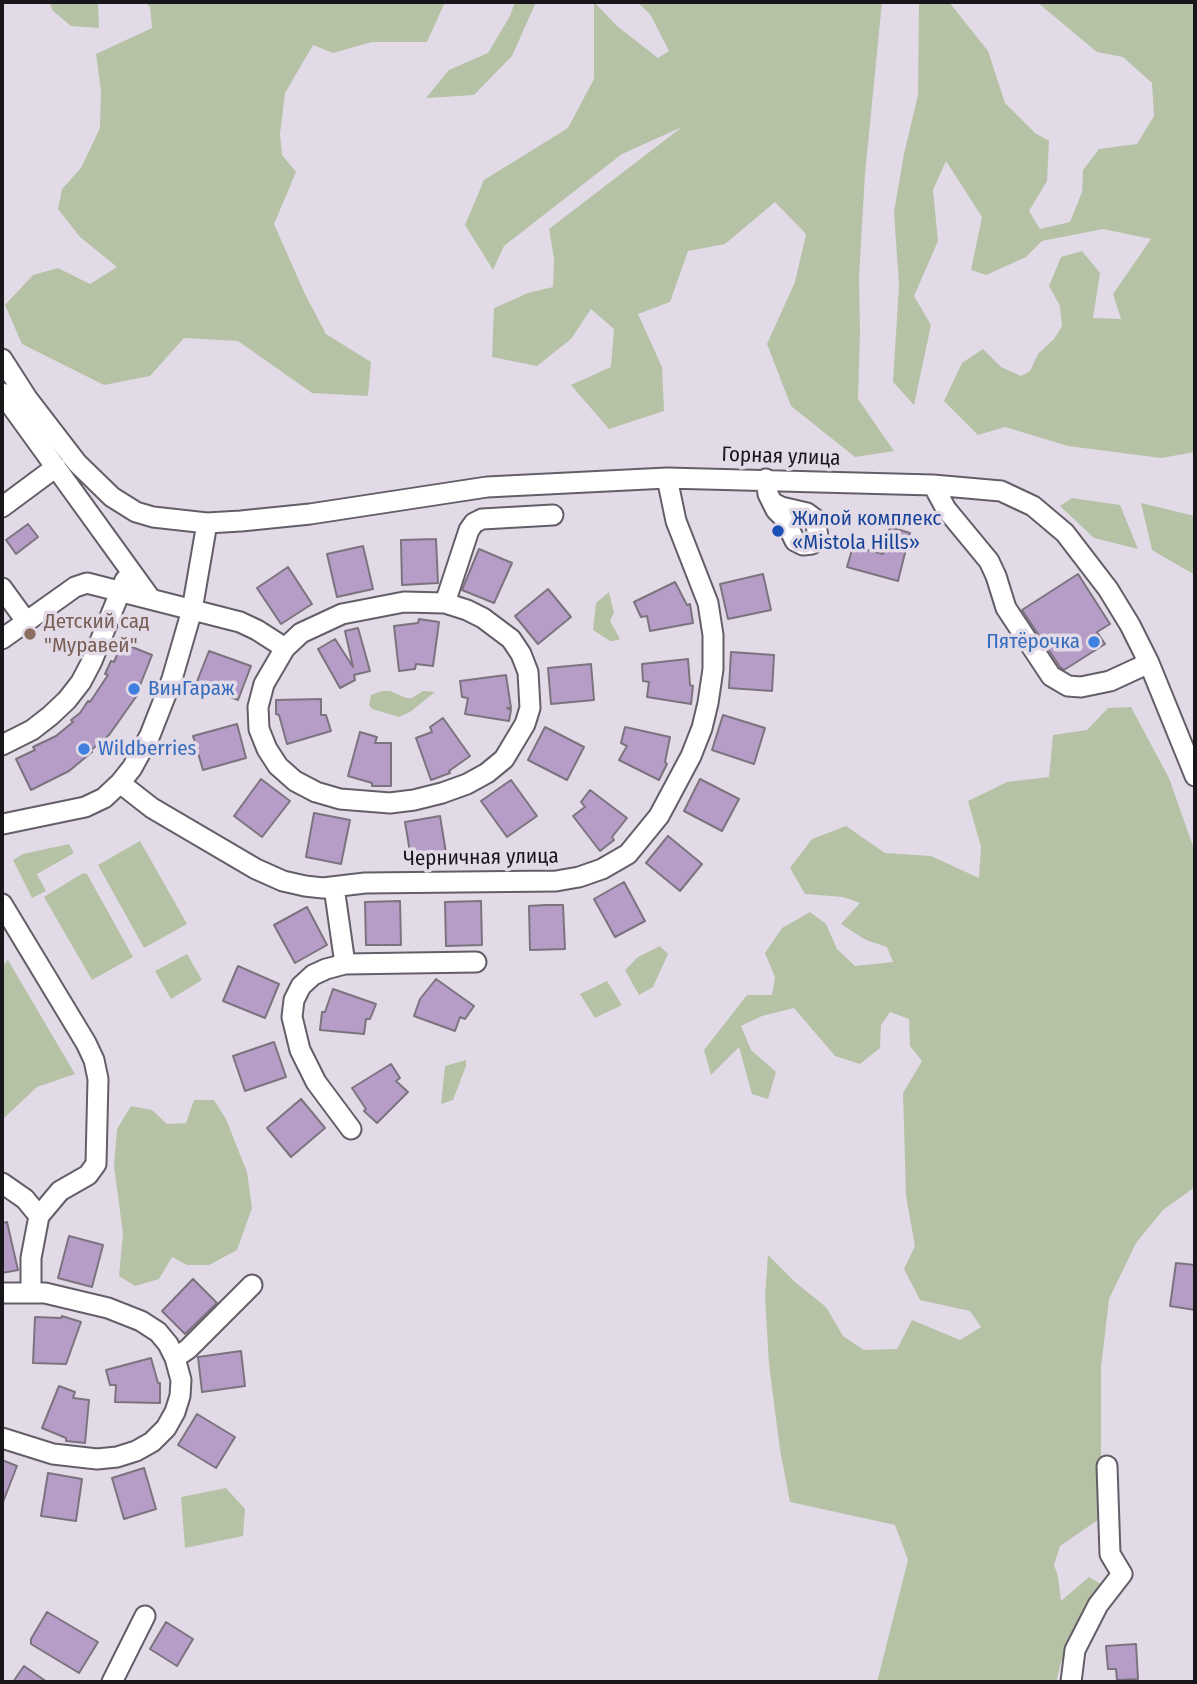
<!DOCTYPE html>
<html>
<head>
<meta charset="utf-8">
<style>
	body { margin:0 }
	#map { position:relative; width:1197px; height:1684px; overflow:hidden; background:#e2dbe7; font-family:"Fira Sans Condensed",sans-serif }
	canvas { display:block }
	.frame { position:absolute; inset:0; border:4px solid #19161b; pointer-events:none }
</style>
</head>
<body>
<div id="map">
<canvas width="1197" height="1684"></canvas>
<div class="frame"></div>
</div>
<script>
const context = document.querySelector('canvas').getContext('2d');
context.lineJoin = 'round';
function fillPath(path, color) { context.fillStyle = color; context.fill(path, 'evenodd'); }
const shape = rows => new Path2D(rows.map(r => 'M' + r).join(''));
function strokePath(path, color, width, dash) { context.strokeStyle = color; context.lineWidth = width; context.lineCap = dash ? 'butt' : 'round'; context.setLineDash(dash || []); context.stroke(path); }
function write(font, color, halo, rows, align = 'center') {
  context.font = font + ' "Fira Sans Condensed",sans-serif'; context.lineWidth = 7; context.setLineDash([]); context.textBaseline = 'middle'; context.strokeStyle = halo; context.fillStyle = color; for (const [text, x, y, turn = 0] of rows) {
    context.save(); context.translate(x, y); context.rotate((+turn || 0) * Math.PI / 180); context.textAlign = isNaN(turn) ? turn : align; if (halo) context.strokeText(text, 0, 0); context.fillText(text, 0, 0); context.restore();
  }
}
fillPath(shape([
	[49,2,98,2,99,28,71,26,53,11],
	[145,2,445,2,427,42,372,42,333,53,313,45,285,93,280,134,282,155,296,172,274,224,305,294,326,334,371,362,368,396,312,393,238,341,184,338,150,376,104,385,22,344,5,305,33,275,58,268,90,284,117,267,80,237,58,209,62,189,81,168,100,128,101,91,96,54,152,28,150,7],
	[515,2,536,2,512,56,474,95,426,98,449,70,488,53,510,16],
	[594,2,617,26,658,58,669,51,650,14,637,2,882,2,865,174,859,276,860,330,858,399,894,451,855,457,791,406,767,344,795,282,806,234,775,202,725,244,688,251,670,302,638,314,662,367,664,411,609,429,571,385,611,367,614,329,591,309,571,339,537,366,492,357,494,308,528,293,553,287,554,259,549,229,682,127,622,154,504,246,493,270,465,225,484,180,568,128,594,79],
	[919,2,949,2,988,51,1005,103,1035,133,1049,141,1047,181,1029,211,1040,229,1070,222,1082,192,1083,170,1099,149,1137,144,1154,116,1152,83,1123,57,1097,52,1037,2,1195,2,1195,452,1161,458,1068,446,1005,427,978,435,944,401,962,363,983,349,1001,367,1021,376,1030,371,1038,354,1054,339,1062,326,1060,306,1049,286,1061,257,1082,251,1100,273,1093,318,1121,319,1113,294,1151,239,1103,229,1042,241,1026,257,986,275,971,270,982,217,946,161,933,190,938,241,914,296,931,325,914,405,893,382,899,285,894,212,904,154,918,95],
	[1072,498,1120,505,1138,549,1094,538,1060,506],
	[1141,503,1195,516,1195,575,1152,550],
	[609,592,614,613,610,621,620,639,614,641,610,641,593,630,596,603],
	[382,691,390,691,406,698,412,698,423,691,435,692,410,712,399,717,372,709,369,705,371,695],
	[1131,707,1169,778,1195,852,1195,1187,1163,1210,1136,1243,1109,1299,1101,1368,1101,1518,1060,1546,1054,1565,1058,1576,1061,1601,1089,1577,1101,1584,1095,1601,1061,1662,1056,1682,877,1682,908,1560,895,1525,790,1502,780,1450,769,1364,765,1296,768,1255,795,1282,826,1307,843,1336,864,1350,897,1349,912,1320,960,1340,981,1327,970,1311,920,1300,904,1269,915,1246,906,1196,903,1093,922,1061,910,1046,909,1019,890,1012,881,1025,880,1048,860,1064,835,1056,794,1008,762,1016,741,1026,751,1050,776,1072,768,1099,752,1094,739,1047,711,1075,704,1050,747,995,772,995,775,977,765,953,782,928,810,912,826,924,837,949,855,966,893,962,887,947,866,940,841,924,860,903,843,897,805,894,790,868,812,839,846,826,885,853,931,856,979,878,981,847,968,801,1007,782,1049,777,1053,735,1087,730,1108,708],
	[140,841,187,924,144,948,98,865],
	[69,844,74,853,37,874,46,891,32,898,13,860,23,854],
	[83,873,87,874,133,957,92,980,44,897],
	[660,946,668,954,653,987,639,995,625,970,638,957],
	[187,954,202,980,171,999,155,971],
	[8,960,75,1074,37,1087,2,1120,2,966],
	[607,981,622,1005,595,1018,580,994],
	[466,1060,466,1066,453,1100,441,1104,445,1066],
	[194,1100,214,1100,226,1119,247,1172,252,1208,237,1250,209,1265,187,1265,172,1257,159,1279,135,1286,119,1276,123,1234,114,1166,117,1129,131,1106,152,1110,167,1124,186,1123],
	[226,1488,245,1509,243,1536,185,1548,181,1497]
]), '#b6c2a5');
const building = shape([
	[28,524,38,537,16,554,6,540,28,524],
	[890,527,910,533,898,581,847,567,853,546,883,554,890,527],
	[436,539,438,583,402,585,401,540,436,539],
	[363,546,373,589,337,597,327,554,363,546],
	[479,549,512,563,494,603,462,590,479,549],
	[288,567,312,604,281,624,257,588,288,567],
	[763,574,771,610,728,619,720,584,763,574],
	[1078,574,1110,624,1097,632,1105,644,1064,670,1060,667,1022,610,1078,574],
	[675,582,687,605,690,604,693,623,650,631,647,616,641,617,634,602,675,582],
	[548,589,571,617,538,644,515,616,548,589],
	[419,619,439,622,433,666,416,664,415,669,399,671,394,626,418,623,419,619],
	[358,628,370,671,354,675,355,680,340,688,318,649,335,639,353,667,345,631,358,628],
	[122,643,152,655,137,693,138,694,109,735,90,751,92,752,69,771,31,790,16,759,35,750,33,747,56,736,73,722,71,720,80,713,88,701,90,702,108,675,105,674,111,661,114,662,122,643],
	[209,651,251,666,238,700,196,684,209,651],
	[731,652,774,655,772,691,729,688,731,652],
	[688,659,690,685,693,686,691,704,647,697,649,682,643,681,642,664,688,659],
	[591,664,594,700,551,704,548,668,591,664],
	[506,675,511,708,507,708,511,710,509,721,465,714,468,698,462,697,460,681,506,675],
	[321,699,321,715,326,715,331,731,287,744,279,715,276,714,276,700,321,699],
	[723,715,765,728,754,764,712,750,723,715],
	[443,718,470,756,449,771,450,773,431,780,416,738,432,732,430,727,443,718],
	[237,724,246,758,203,770,193,736,237,724],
	[545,727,584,747,567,780,528,760,545,727],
	[625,727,670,737,665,762,667,764,659,780,619,760,627,746,621,743,625,727],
	[360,732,377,737,375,743,391,743,391,786,372,786,372,783,348,776,360,732],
	[261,779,290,801,262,837,234,816,261,779],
	[700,779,739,799,722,831,684,811,700,779],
	[511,780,537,816,507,837,481,801,511,780],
	[590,790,627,818,612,837,614,840,600,851,573,816,585,807,581,802,590,790],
	[314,813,350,820,341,864,306,857,314,813],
	[440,816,447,859,412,864,405,822,440,816],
	[668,836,702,864,680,891,646,863,668,836],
	[624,882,645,921,615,937,594,899,624,882],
	[400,901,401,945,366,945,365,902,400,901],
	[481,901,482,945,446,946,445,902,481,901],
	[546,905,563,905,565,949,530,950,529,906,546,905],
	[307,907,327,945,295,963,274,925,307,907],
	[238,966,279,984,265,1018,223,1001,238,966],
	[436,979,474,1006,465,1019,460,1017,455,1031,414,1016,420,999,436,979],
	[333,989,376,1004,370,1019,366,1019,364,1034,320,1030,322,1012,325,1012,333,989],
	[274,1042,286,1077,245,1091,233,1056,274,1042],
	[391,1064,400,1078,396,1081,408,1092,377,1123,364,1111,366,1109,352,1088,391,1064],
	[301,1099,325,1128,291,1157,267,1128,301,1099],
	[7,1222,18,1270,2,1273,2,1223,7,1222],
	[69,1236,103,1245,92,1287,58,1278,69,1236],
	[1176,1263,1195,1265,1195,1310,1170,1306,1176,1263],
	[193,1279,217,1303,185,1334,162,1311,193,1279],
	[62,1316,81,1322,66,1364,33,1363,35,1317,61,1318,62,1316],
	[241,1351,245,1386,202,1392,198,1357,241,1351],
	[151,1358,158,1383,160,1383,160,1403,115,1402,116,1385,110,1385,106,1370,151,1358],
	[59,1386,75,1392,73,1398,89,1400,85,1443,66,1441,66,1438,42,1428,59,1386],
	[197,1414,235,1437,216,1468,178,1445,197,1414],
	[2,1460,17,1466,3,1502,2,1501,2,1460],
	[144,1468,156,1509,124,1519,112,1478,144,1468],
	[48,1473,82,1479,76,1521,41,1516,48,1473],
	[47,1612,98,1642,79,1673,31,1644,31,1639,47,1612],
	[166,1622,193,1639,177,1666,150,1649,166,1622],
	[1136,1644,1138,1679,1117,1680,1116,1669,1108,1669,1106,1646,1136,1644],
	[24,1666,47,1682,13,1682,24,1666]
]);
fillPath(building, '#b69dc7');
strokePath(building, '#7b747f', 2);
const minor = shape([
	[2,359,27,398,77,463,112,497,136,512,153,517,207,523,241,521,310,514,487,487,667,478,933,485,1001,491,1033,506,1065,533,1108,589,1130,625,1149,663,1195,776],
	[2,393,151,599],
	[766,479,768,494,776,510,784,518,795,541,803,545,812,544,818,537,815,519,807,513,781,507,772,502],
	[933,485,946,509,989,561,996,576,1006,608,1051,676,1068,686,1081,687,1110,681,1149,663],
	[2,507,56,467],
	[2,588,26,621],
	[404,602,445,603,467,610,483,618,511,639,521,654,528,672,530,708,525,724,504,759,487,773,467,784,442,793,414,800,390,803,340,799,316,792,295,781,278,766,267,749,259,729,258,707,264,684,285,648,301,633,342,614,404,602],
	[445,603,469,530,474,523,482,519,553,515],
	[2,639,75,587,87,583,240,622,257,630,285,648],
	[2,745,32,730,50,716,67,700,81,682,92,661,125,580],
	[120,783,152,808,256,869,283,881,305,886,323,888,365,883,556,881,579,877,602,869,628,854,659,816,691,756,702,728,708,703,713,669,713,635,708,603,676,521,667,478],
	[3,824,85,807,104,798,120,783,132,768,150,735,172,679,192,610,207,523],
	[334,887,345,964],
	[2,904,86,1043,94,1060,98,1079,96,1164,88,1175,60,1191,39,1216,31,1258,31,1291],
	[351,1129,316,1082,300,1050,292,1017,294,1000,301,986,313,975,326,969,345,964,476,962],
	[2,1183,25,1199,39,1216],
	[2,1293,45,1293,108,1308,141,1321,158,1332,168,1344,175,1358,181,1380,180,1396,175,1412,166,1428,152,1442,136,1451,117,1457,97,1459,53,1454,2,1438],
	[175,1358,188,1349,252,1285],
	[112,1682,145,1616],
	[1071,1682,1075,1650,1098,1605,1122,1574,1110,1554,1107,1466]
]);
strokePath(minor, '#645e68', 23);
strokePath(minor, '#fff', 19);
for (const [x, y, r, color] of [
	[778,531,7,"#1a4fb4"],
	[30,634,7,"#8d6e63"],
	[1094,642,7,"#3f7fe0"],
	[134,689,7,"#3f7fe0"],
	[84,749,7,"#3f7fe0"]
]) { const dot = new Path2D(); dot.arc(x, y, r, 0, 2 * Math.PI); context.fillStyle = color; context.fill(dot); strokePath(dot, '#e2dbe7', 2.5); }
write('21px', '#19161b', '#e2dbe7', [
	["Горная улица",781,457,2],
	["Черничная улица",481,858,-1]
]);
write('21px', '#164399', '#e2dbe7', [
	["Жилой комплекс",792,519],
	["«Mistola Hills»",792,543]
], 'left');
write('21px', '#785e54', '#e2dbe7', [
	["Детский сад",44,622],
	["\"Муравей\"",44,646]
], 'left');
write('21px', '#366cbe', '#e2dbe7', [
	["Пятёрочка",1080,642,"right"],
	["ВинГараж",148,689],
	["Wildberries",98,749]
], 'left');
</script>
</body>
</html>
